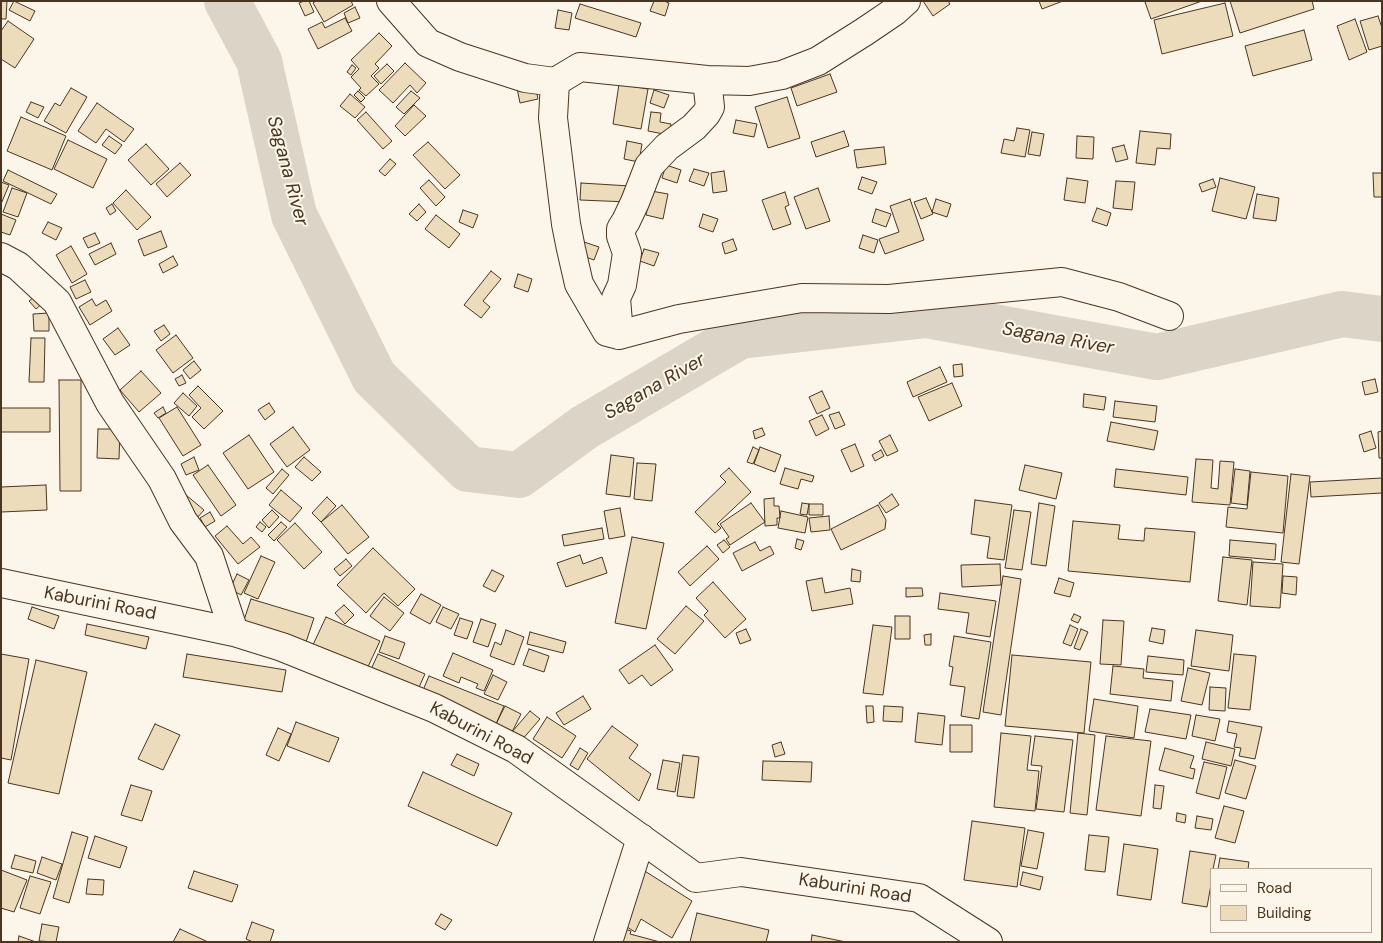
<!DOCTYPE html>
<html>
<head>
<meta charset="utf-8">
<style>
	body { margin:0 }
	#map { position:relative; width:1383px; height:943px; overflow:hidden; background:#fbf6e9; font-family:"DM Sans",sans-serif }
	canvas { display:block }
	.frame { position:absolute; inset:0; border:2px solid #4a3520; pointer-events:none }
	.legend { position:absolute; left:1210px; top:868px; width:162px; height:65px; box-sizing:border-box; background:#fbf6e9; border:1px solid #b4a999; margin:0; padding:6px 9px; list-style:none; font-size:15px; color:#4a3520 }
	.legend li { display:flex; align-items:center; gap:10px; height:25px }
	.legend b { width:25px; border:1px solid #b4a999 }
</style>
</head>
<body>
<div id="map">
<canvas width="1383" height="943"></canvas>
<div class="frame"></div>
<ul class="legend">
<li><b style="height:6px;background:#fbf6e9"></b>Road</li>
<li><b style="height:14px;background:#ecdcbc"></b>Building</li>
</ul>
</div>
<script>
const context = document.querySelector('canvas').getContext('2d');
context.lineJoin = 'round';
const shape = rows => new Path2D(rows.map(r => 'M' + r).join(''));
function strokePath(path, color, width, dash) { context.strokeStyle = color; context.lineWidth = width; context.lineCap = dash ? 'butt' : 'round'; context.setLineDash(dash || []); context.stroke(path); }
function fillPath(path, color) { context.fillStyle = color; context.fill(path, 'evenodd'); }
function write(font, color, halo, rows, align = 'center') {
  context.font = font + ' "DM Sans",sans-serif'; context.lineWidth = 4; context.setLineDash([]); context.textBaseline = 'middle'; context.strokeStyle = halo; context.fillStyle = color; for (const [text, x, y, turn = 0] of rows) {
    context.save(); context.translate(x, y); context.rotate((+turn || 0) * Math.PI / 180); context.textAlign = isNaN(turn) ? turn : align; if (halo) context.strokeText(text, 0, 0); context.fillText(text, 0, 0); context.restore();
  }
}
strokePath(shape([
	[227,1,259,61,294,215,374,377,468,469,519,475,585,427,740,336,927,315,1157,357,1342,314,1382,319]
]), '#dcd4c6', 46);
const building = shape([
	[1,1,7,1,6,19,1,19,1,1],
	[14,1,35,11,30,21,9,10,14,1],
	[304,1,309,1,314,12,305,16,299,3,304,1],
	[316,1,351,1,353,5,324,22,313,3,316,1],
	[654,1,664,1,669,3,665,16,650,11,654,1],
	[923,1,948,1,950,4,933,16,923,1],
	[1039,1,1063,1,1042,9,1039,1],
	[1147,1,1202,1,1151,19,1145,2,1147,1],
	[1230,1,1312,1,1314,9,1240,33,1230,1],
	[1225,3,1233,36,1162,54,1154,20,1225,3],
	[580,4,641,23,636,37,575,18,580,4],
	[355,7,360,18,348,23,344,13,355,7],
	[558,10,572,13,569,30,555,28,558,10],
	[1378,16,1382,28,1382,46,1369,50,1360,21,1378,16],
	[345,18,352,31,318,49,308,29,322,22,325,28,345,18],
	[1355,19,1367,52,1349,60,1337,26,1355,19],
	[8,21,34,39,15,68,1,59,1,31,8,21],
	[1304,30,1312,60,1253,76,1245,46,1304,30],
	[379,33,392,46,375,64,379,68,371,76,379,84,366,96,359,90,361,88,351,77,359,69,351,60,379,33],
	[405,63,426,83,417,93,410,85,393,103,379,90,405,63],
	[387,64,394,71,381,84,374,76,387,64],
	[352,65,356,68,351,75,347,72,352,65],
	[830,74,837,92,797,106,791,88,830,74],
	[535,84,538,99,520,103,517,88,535,84],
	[619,84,648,89,641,129,613,124,619,84],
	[71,88,87,97,66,133,44,121,55,103,60,106,71,88],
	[654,90,669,95,664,108,650,103,654,90],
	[358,91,365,98,361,102,354,95,358,91],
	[411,91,420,98,404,114,396,107,411,91],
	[350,94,365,107,355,118,340,106,350,94],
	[787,97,800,138,768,148,755,107,787,97],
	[31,102,44,107,38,118,26,112,31,102],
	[97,103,134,129,124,142,106,129,96,143,78,131,97,103],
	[414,105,426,116,405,136,395,126,414,105],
	[366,112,392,141,383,149,357,120,366,112],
	[651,112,661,113,660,122,671,124,669,135,648,131,651,112],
	[21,117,66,136,52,170,7,151,21,117],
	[736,120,757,124,754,137,733,133,736,120],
	[1017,128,1030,130,1025,157,1001,153,1004,139,1014,141,1017,128],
	[844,131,849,146,816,157,811,142,844,131],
	[1140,131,1171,134,1170,149,1157,148,1155,165,1136,163,1140,131],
	[1032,132,1044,134,1040,156,1028,154,1032,132],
	[109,136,122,145,115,154,102,145,109,136],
	[1077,136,1094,137,1093,159,1076,158,1077,136],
	[68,140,107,159,93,188,54,169,68,140],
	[627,141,642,144,639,162,624,159,627,141],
	[428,142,460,175,445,189,413,155,428,142],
	[146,144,169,169,151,185,128,160,146,144],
	[1124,145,1128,159,1116,162,1112,148,1124,145],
	[884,147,886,164,857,168,854,150,884,147],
	[390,159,396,164,385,176,379,171,390,159],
	[180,163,191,175,167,197,156,184,180,163],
	[666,165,681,170,677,183,662,178,666,165],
	[694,169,709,173,704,186,689,181,694,169],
	[8,170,57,194,51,204,3,181,8,170],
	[724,171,727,191,713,193,711,173,724,171],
	[1373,173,1382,173,1382,197,1374,197,1373,173],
	[862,177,877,182,872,194,858,189,862,177],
	[1067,178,1088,181,1085,203,1064,200,1067,178],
	[1220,178,1255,187,1246,219,1212,211,1220,178],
	[1213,179,1216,187,1202,192,1199,184,1213,179],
	[429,180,445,197,436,206,420,188,429,180],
	[1116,181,1135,182,1132,210,1113,208,1116,181],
	[1,182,9,185,1,204,1,182],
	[581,183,630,186,629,202,580,200,581,183],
	[12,188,27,193,18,217,3,212,12,188],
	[818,188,830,221,806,229,794,197,818,188],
	[126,190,151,217,137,230,113,203,126,190],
	[651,191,668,194,663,219,646,215,651,191],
	[785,192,789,205,785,207,791,224,773,230,762,200,785,192],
	[1257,194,1279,198,1276,221,1253,218,1257,194],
	[926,198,933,214,921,219,914,202,926,198],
	[910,199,924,240,885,254,879,239,899,232,890,206,910,199],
	[936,199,951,204,947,217,932,212,936,199],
	[112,204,116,211,110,215,106,208,112,204],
	[419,204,426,212,417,221,409,214,419,204],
	[1097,208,1111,213,1107,226,1092,221,1097,208],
	[876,209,891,214,886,227,872,222,876,209],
	[463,210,478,215,473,228,459,222,463,210],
	[1,214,16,220,10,235,1,232,1,214],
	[703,214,718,219,713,232,699,227,703,214],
	[436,215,460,234,449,248,425,229,436,215],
	[48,222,62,228,56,240,42,233,48,222],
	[161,231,167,247,144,256,138,240,161,231],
	[95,233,100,243,88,248,83,238,95,233],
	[863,235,878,240,874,253,859,248,863,235],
	[733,239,737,250,725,254,722,243,733,239],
	[584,242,599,247,594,260,580,255,584,242],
	[111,243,116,254,95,265,89,254,111,243],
	[71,246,87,274,72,283,56,255,71,246],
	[644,249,659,253,654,266,640,261,644,249],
	[173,256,178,265,163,273,159,264,173,256],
	[491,271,501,279,483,301,490,307,481,318,464,305,491,271],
	[518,274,532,279,528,292,514,287,518,274],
	[85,280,91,292,76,299,70,287,85,280],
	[37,295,44,302,36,309,29,301,37,295],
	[92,299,96,306,106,300,112,311,90,325,79,307,92,299],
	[49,313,49,331,34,331,33,314,49,313],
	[164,325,170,334,161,341,154,331,164,325],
	[118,328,130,345,115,355,103,339,118,328],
	[176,335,193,358,173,373,156,350,176,335],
	[31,338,45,338,44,382,29,382,31,338],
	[194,361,201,370,190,379,183,370,194,361],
	[962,364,963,376,954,377,953,365,962,364],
	[940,367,947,382,913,397,907,382,940,367],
	[141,371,161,393,139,412,120,390,141,371],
	[182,375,186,383,179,386,175,379,182,375],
	[1375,379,1378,392,1365,395,1362,382,1375,379],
	[59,380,81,380,81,491,60,491,59,380],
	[952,383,962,406,929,421,918,397,952,383],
	[198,386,223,411,204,429,192,417,201,408,189,395,198,386],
	[822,391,830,408,817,414,809,397,822,391],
	[183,393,197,406,189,416,174,403,183,393],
	[1084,394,1106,397,1104,410,1083,407,1084,394],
	[1115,401,1157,406,1155,422,1113,417,1115,401],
	[269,403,275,412,265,420,258,410,269,403],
	[163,407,166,413,158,418,154,413,163,407],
	[177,407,201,445,183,456,159,418,177,407],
	[1,408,50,408,50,432,1,432,1,408],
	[839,412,845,425,835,429,829,415,839,412],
	[822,415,829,429,816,436,809,421,822,415],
	[1111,422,1158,431,1154,450,1107,441,1111,422],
	[293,427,310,450,287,467,270,444,293,427],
	[762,428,765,435,755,439,753,431,762,428],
	[98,429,120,429,119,459,97,458,98,429],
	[1371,431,1376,448,1364,452,1359,435,1371,431],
	[1382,431,1382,458,1379,458,1378,432,1382,431],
	[249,435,274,472,248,489,223,453,249,435],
	[890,435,898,451,887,456,879,441,890,435],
	[855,444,864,466,851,472,841,450,855,444],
	[753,447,759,450,753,464,747,462,753,447],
	[760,447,781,455,775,472,754,464,760,447],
	[881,450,884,456,875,461,872,455,881,450],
	[611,455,634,458,630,497,606,494,611,455],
	[194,457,199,470,186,475,181,464,194,457],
	[304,457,321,472,312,481,295,467,304,457],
	[1196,459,1213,460,1211,488,1218,489,1220,461,1234,462,1230,505,1192,502,1196,459],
	[637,463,656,464,652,501,634,499,637,463],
	[208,465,236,505,221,516,193,475,208,465],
	[1025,465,1062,473,1056,499,1019,490,1025,465],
	[729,468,751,492,717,524,721,528,715,533,695,512,726,482,720,476,729,468],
	[785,468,814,476,812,482,801,479,798,489,780,484,785,468],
	[282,469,289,475,273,494,266,488,282,469],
	[1116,469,1188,477,1186,495,1114,487,1116,469],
	[1235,469,1250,471,1247,505,1231,503,1235,469],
	[1251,472,1288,476,1283,533,1226,527,1228,507,1247,509,1251,472],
	[1291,474,1310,476,1299,564,1281,562,1291,474],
	[1382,478,1382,493,1311,497,1310,482,1382,478],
	[46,485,47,510,1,512,1,487,46,485],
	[281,490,302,508,290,522,269,505,281,490],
	[892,494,899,505,886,513,879,503,892,494],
	[186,495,204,510,197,518,179,504,186,495],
	[327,497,336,506,321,522,312,513,327,497],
	[774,498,774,506,779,506,780,518,777,518,777,525,765,526,764,499,774,498],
	[975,500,1012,505,1004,560,987,558,990,537,971,534,975,500],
	[751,503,765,522,730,545,726,539,729,537,720,524,751,503],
	[802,503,809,504,807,515,800,514,802,503],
	[1039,503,1055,506,1046,566,1031,564,1039,503],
	[809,504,823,504,823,515,809,515,809,504],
	[342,505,369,537,348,554,321,522,342,505],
	[878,505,886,520,885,529,841,550,831,529,878,505],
	[620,508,625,536,609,539,604,511,620,508],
	[272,510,279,517,269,528,262,520,272,510],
	[1014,510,1031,512,1022,570,1005,568,1014,510],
	[781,511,808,517,805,533,778,528,781,511],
	[210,512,215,521,205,527,200,518,210,512],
	[829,516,830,530,811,532,809,518,829,516],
	[1073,521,1120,525,1118,539,1144,541,1145,528,1195,532,1190,582,1068,571,1073,521],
	[260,522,266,527,262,532,256,527,260,522],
	[281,522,287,527,274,541,268,535,281,522],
	[295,523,322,552,304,569,277,540,295,523],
	[227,526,243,544,251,537,260,547,238,564,215,536,227,526],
	[602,528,604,539,564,546,562,535,602,528],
	[632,537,664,543,646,629,615,623,632,537],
	[797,539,804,541,801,550,795,548,797,539],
	[724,540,730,547,723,553,717,545,724,540],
	[1230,540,1276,544,1275,560,1229,556,1230,540],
	[755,542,760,551,770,546,774,554,742,571,733,553,755,542],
	[707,546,719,559,690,586,678,572,707,546],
	[373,548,415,589,398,606,384,593,366,613,337,585,373,548],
	[580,555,583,564,602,557,607,573,566,587,557,563,580,555],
	[261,556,275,562,258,599,244,593,261,556],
	[1223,557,1252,560,1247,605,1218,601,1223,557],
	[346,559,352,566,340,576,334,569,346,559],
	[1253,562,1283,564,1280,608,1250,606,1253,562],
	[1000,564,1001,585,962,587,961,565,1000,564],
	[852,569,861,571,860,582,851,581,852,569],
	[492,570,504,576,495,592,483,586,492,570],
	[237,574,249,580,241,595,230,589,237,574],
	[1003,576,1021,579,1001,715,983,712,1003,576],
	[1283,576,1297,577,1296,595,1282,593,1283,576],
	[822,578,825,593,850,588,853,604,812,611,806,581,822,578],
	[1059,578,1074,583,1070,597,1054,593,1059,578],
	[713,582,746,619,725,638,704,615,708,611,696,598,713,582],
	[906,588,922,588,923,596,906,597,906,588],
	[940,593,996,601,990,637,966,633,969,613,938,609,940,593],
	[421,594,441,605,430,624,410,613,421,594],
	[384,597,404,613,390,631,370,616,384,597],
	[251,599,314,618,304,648,241,629,251,599],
	[344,605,354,615,345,624,335,613,344,605],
	[686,606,704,621,675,654,657,639,686,606],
	[32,607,59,616,54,629,28,619,32,607],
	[443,607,459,614,451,629,436,622,443,607],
	[1074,614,1081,617,1078,623,1071,620,1074,614],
	[895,616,910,616,910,639,895,639,895,616],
	[326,617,380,641,366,671,312,647,326,617],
	[460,618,473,622,467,639,454,635,460,618],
	[481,619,496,624,488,647,473,642,481,619],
	[1103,620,1124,621,1121,665,1100,664,1103,620],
	[87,624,149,637,146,649,85,635,87,624],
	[873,625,892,627,883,695,863,693,873,625],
	[1070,625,1078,629,1071,646,1063,643,1070,625],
	[1152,628,1165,630,1163,644,1149,641,1152,628],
	[746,629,751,640,740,644,736,633,746,629],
	[1081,629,1088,632,1080,650,1074,648,1081,629],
	[506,630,524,637,514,665,490,656,495,642,501,645,506,630],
	[1196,630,1233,635,1229,671,1191,666,1196,630],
	[530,632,566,642,563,653,527,644,530,632],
	[931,634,931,645,925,645,924,635,931,634],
	[385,636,405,643,399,659,379,652,385,636],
	[954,636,991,642,979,719,961,716,965,687,950,685,953,667,949,666,954,636],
	[655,645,673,670,651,686,642,675,629,684,619,670,655,645],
	[529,649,549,656,544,672,523,665,529,649],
	[453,653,493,670,484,691,476,688,478,684,461,677,459,683,443,676,453,653],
	[1,654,29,659,11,760,1,758,1,654],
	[187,654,286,670,282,692,183,677,187,654],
	[378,654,425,674,415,696,368,676,378,654],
	[1234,654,1256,656,1250,710,1228,708,1234,654],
	[1012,655,1091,662,1084,733,1005,726,1012,655],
	[1148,656,1184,660,1183,675,1146,672,1148,656],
	[36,660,87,672,59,794,8,783,36,660],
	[1113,666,1144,669,1143,678,1173,681,1171,701,1110,694,1113,666],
	[1188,668,1210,673,1202,705,1181,701,1188,668],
	[493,675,507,682,498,700,484,694,493,675],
	[429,676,504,706,496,724,421,695,429,676],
	[1210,687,1226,688,1225,711,1209,710,1210,687],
	[583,696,591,709,564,725,556,713,583,696],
	[1094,699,1138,706,1134,738,1089,731,1094,699],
	[505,706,521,714,511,734,495,726,505,706],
	[866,706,873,706,874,722,867,723,866,706],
	[884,706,903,707,902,722,883,721,884,706],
	[1150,709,1191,715,1186,739,1145,732,1150,709],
	[530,711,540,719,521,741,511,733,530,711],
	[918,713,945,716,942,745,915,742,918,713],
	[1196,715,1220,719,1215,741,1192,736,1196,715],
	[547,717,576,736,562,758,533,739,547,717],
	[1229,721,1262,727,1255,759,1239,756,1241,748,1234,747,1237,734,1227,732,1229,721],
	[296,722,339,738,329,762,287,746,296,722],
	[155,724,180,735,163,770,138,759,155,724],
	[950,725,972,725,972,752,950,752,950,725],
	[612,726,638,745,629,758,651,774,639,801,587,759,612,726],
	[278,728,291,734,279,761,266,755,278,728],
	[1001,733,1031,736,1027,770,1039,771,1035,811,994,807,1001,733],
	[1078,733,1095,735,1087,815,1070,813,1078,733],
	[1035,736,1073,740,1064,812,1036,809,1042,766,1031,765,1035,736],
	[1106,736,1151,741,1141,816,1096,810,1106,736],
	[781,742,785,754,775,757,772,745,781,742],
	[1206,742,1235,749,1231,766,1202,759,1206,742],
	[580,748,588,753,578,770,570,765,580,748],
	[1165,748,1194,756,1190,768,1195,769,1193,779,1159,770,1165,748],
	[457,754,479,764,474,776,451,765,457,754],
	[683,755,699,757,694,798,677,796,683,755],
	[663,760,680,763,675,792,657,789,663,760],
	[1235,760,1256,766,1246,799,1225,793,1235,760],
	[763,761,812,762,811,782,762,780,763,761],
	[1204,762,1227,767,1219,799,1196,793,1204,762],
	[423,772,512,813,497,846,408,806,423,772],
	[131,785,152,791,142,821,121,815,131,785],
	[1155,785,1164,786,1161,809,1153,808,1155,785],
	[1224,806,1244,811,1235,843,1215,838,1224,806],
	[1177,813,1186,815,1185,823,1176,821,1177,813],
	[1197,816,1213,819,1211,830,1195,828,1197,816],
	[972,821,1025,828,1017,887,964,880,972,821],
	[1028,830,1044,833,1037,869,1021,866,1028,830],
	[72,832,88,837,69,903,53,898,72,832],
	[1089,835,1109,837,1105,872,1085,870,1089,835],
	[95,836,127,847,120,868,88,858,95,836],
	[1124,844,1158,849,1151,900,1117,895,1124,844],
	[1190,851,1216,855,1213,869,1212,869,1212,879,1207,907,1182,903,1190,851],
	[15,855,36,861,33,873,11,868,15,855],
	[42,857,62,864,56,880,37,873,42,857],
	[1220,858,1249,862,1248,869,1218,869,1220,858],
	[640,868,692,901,672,938,641,919,635,932,619,922,640,868],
	[1,870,27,880,14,912,1,908,1,870],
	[194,871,238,885,232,902,188,888,194,871],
	[1023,872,1043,877,1040,890,1020,885,1023,872],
	[30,876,51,882,40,914,20,908,30,876],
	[88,879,104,880,103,895,86,894,88,879],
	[697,913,769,930,766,942,690,942,697,913],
	[441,914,452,920,445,930,435,924,441,914],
	[252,922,274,930,270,942,253,942,246,939,252,922],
	[42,924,59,927,56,942,39,941,42,924],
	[615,926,631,931,630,934,660,942,611,942,615,926],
	[180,929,208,942,173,942,180,929],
	[812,935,846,942,811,942,812,935],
	[19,936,36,942,18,942,19,936]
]);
fillPath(building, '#ecdcbc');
strokePath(building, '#4a3520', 1);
const minor = shape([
	[391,1,428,43,460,57,525,78,555,82,580,67,707,80,749,81,782,75,818,61,864,32,895,11,906,1],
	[555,82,553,118,566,224,571,249,579,284,607,332,619,335,679,319,802,298,889,299,1062,282,1119,297,1169,316],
	[1,257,18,266,57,302,110,403,162,479,183,521,209,556,234,632],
	[619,335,616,298,622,285,627,253,621,236,621,229,626,221,635,202,649,166,667,147,694,127,706,114,710,107,707,80],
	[1,583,234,632,282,647,434,708,516,749,696,878,741,872,919,898,988,942],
	[608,942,641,838]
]);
strokePath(minor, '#4a3520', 30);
strokePath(minor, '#fbf6e9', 28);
write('18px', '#4a3520', '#fbf6e9', [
	["Kaburini Road",100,604,11],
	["Kaburini Road",481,734,28],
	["Kaburini Road",855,889,9]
]);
write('italic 19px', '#4a3520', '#fbf6e9', [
	["Sagana River",287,171,75],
	["Sagana River",1058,339,10],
	["Sagana River",655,387,-30]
]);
</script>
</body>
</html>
